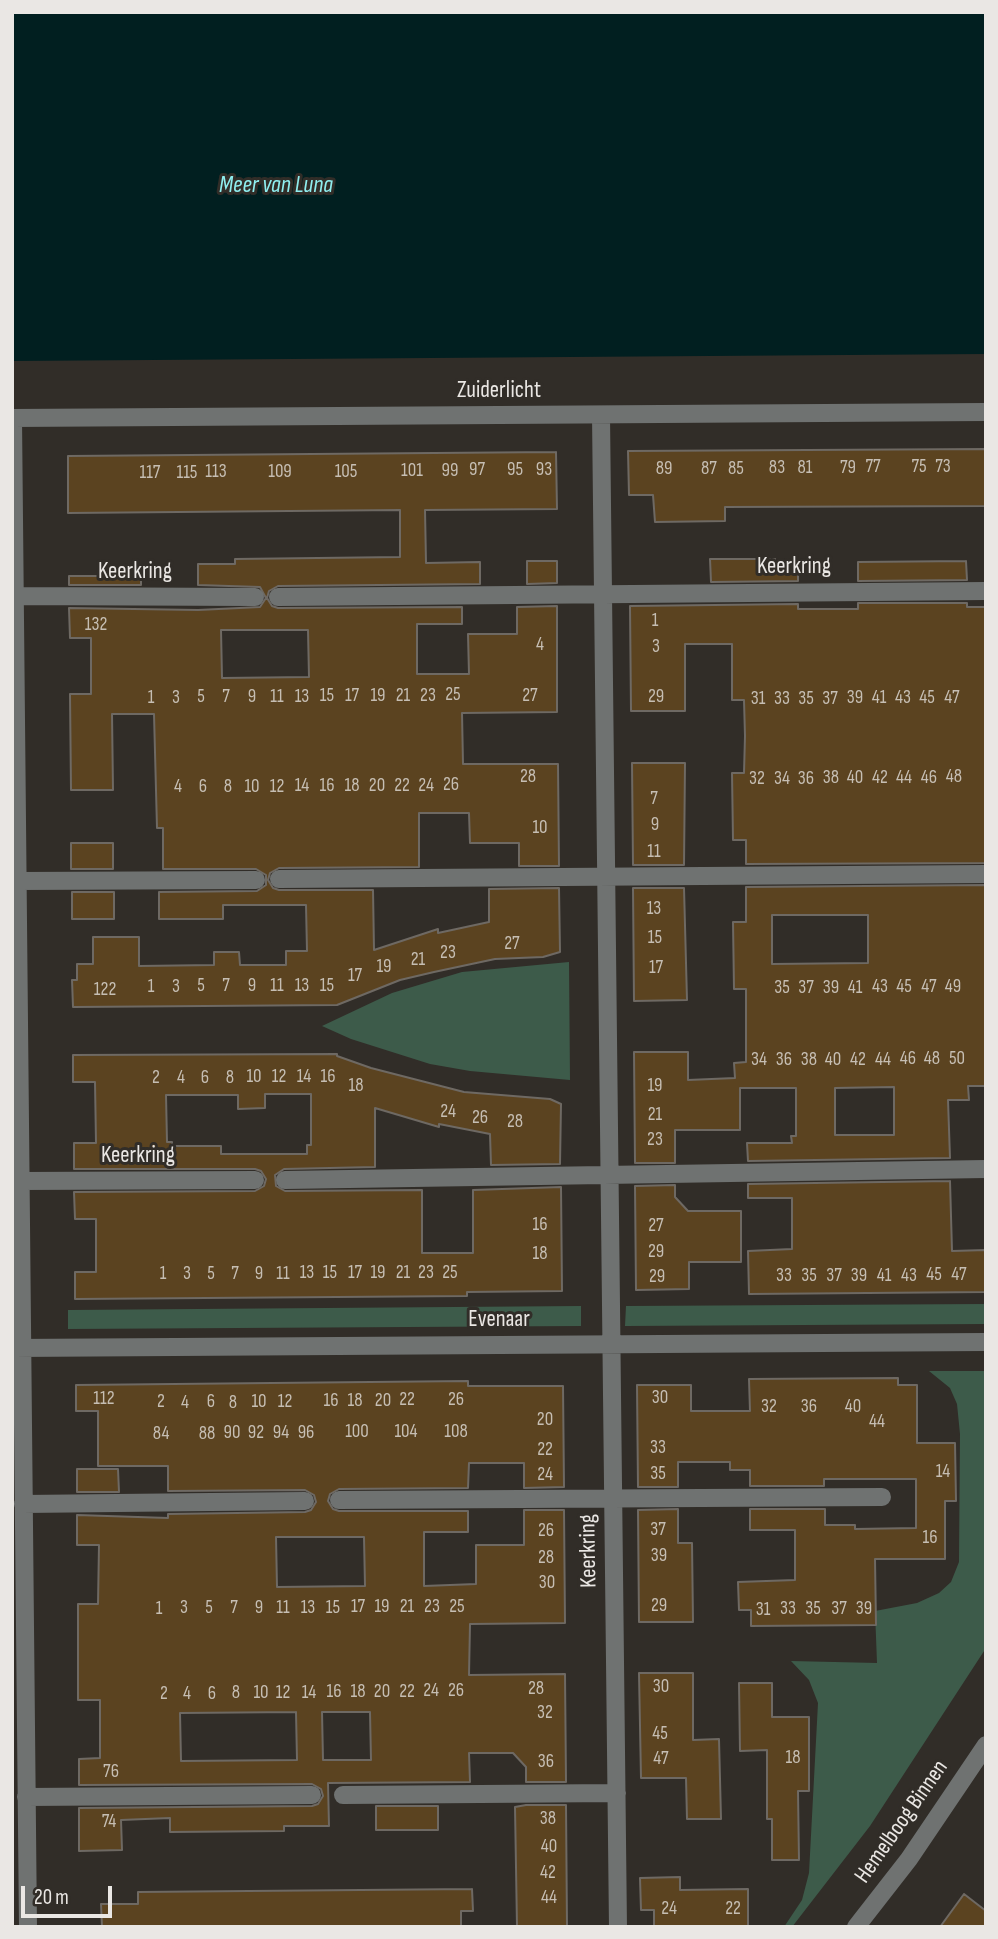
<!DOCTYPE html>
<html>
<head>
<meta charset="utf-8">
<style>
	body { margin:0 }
	#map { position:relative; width:998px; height:1939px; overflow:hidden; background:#312d28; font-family:"Sofia Sans Condensed",sans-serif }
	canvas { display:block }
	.frame { position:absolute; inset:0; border:14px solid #eae7e4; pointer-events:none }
	.scale { position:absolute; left:21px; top:1886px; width:91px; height:32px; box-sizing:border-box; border:4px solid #eae7e4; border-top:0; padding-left:9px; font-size:21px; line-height:24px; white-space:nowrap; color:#eae7e4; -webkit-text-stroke:5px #312d28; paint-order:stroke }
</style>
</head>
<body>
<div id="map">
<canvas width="998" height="1939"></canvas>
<div class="frame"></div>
<div class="scale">20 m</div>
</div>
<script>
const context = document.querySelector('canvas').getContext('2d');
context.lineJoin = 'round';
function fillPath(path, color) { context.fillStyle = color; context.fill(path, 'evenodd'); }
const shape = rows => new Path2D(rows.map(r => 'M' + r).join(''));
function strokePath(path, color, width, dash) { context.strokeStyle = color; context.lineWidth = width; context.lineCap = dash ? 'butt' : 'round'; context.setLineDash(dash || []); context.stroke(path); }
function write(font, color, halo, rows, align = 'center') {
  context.font = font + ' "Sofia Sans Condensed",sans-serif'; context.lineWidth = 6; context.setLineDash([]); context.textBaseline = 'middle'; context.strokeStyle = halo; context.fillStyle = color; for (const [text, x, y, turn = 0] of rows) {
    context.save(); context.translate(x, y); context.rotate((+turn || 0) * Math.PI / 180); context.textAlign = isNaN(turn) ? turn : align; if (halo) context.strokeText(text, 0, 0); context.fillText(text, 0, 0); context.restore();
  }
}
fillPath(shape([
	[569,962,570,1080,470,1071,430,1064,351,1039,322,1026,392,993,462,972],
	[986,1304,986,1324,625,1326,626,1306],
	[581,1306,581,1326,68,1329,68,1310],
	[929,1371,986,1371,986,1648,870,1826,792,1927,784,1927,802,1900,809,1873,818,1703,809,1680,791,1661,877,1663,875,1611,917,1603,939,1593,951,1582,959,1562,960,1434,957,1404,950,1388]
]), '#3d5b4a');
fillPath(shape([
	[12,12,986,12,986,354,12,361]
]), '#011f20');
const building = shape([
	[986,449,986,506,725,507,725,521,655,522,653,495,629,495,628,451,986,449],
	[556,452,557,509,425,510,426,563,480,562,480,584,278,586,269,591,267,598,272,606,278,608,462,607,462,624,417,624,417,674,469,674,468,634,517,634,517,607,557,606,557,712,462,713,463,764,558,764,559,866,519,866,519,843,470,843,469,813,419,813,419,867,279,868,270,873,268,880,273,888,279,890,373,890,374,950,438,929,438,933,489,922,489,889,559,888,560,952,543,957,495,959,434,972,400,980,337,1005,73,1007,72,980,77,980,77,964,93,964,93,937,139,937,139,966,214,965,214,952,239,952,240,965,286,965,286,951,307,951,306,905,223,905,223,919,159,919,159,892,257,891,266,885,266,875,256,869,163,869,163,828,157,828,154,714,112,714,113,790,71,790,70,694,91,694,91,638,70,638,69,608,198,610,260,607,266,598,260,587,198,585,198,564,235,564,235,559,400,557,400,510,68,513,68,456,556,452],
	[221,630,308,630,309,677,222,678,221,630],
	[710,559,775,559,775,562,798,563,798,581,711,582,710,559],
	[527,561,557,561,557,583,527,584,527,561],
	[966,561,967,580,858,581,858,562,966,561],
	[69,576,141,576,141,585,69,585,69,576],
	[858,603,967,603,967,607,986,607,986,863,746,864,746,840,733,840,732,773,744,773,745,736,744,700,732,700,732,644,685,644,685,711,631,711,630,606,798,604,798,609,858,609,858,603],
	[632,763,685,763,684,865,633,865,632,763],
	[71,843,113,843,113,869,71,869,71,843],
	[986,885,986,1086,968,1086,969,1100,948,1100,950,1158,748,1161,747,1143,792,1143,791,1136,796,1136,796,1088,740,1088,740,1130,675,1130,675,1163,635,1163,634,1052,688,1052,688,1080,735,1078,734,1063,746,1062,746,989,734,989,733,922,746,922,746,887,986,885],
	[772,915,868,915,868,963,772,964,772,915],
	[894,1087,894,1135,835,1135,835,1088,894,1087],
	[633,888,684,888,687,1000,634,1001,633,888],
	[72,892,114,892,114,919,72,919,72,892],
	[337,1054,337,1056,371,1068,464,1092,550,1099,561,1104,560,1164,491,1165,490,1134,439,1124,439,1127,375,1108,375,1167,284,1169,275,1175,276,1186,285,1191,422,1190,422,1253,473,1253,473,1190,561,1187,562,1291,467,1292,467,1296,75,1299,75,1272,96,1272,96,1219,75,1219,74,1192,255,1191,264,1186,266,1179,261,1171,255,1169,74,1169,74,1143,96,1143,95,1082,73,1082,73,1055,337,1054],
	[265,1094,311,1094,311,1145,307,1145,307,1154,221,1154,221,1146,172,1146,172,1142,167,1142,166,1095,238,1095,238,1109,265,1108,265,1094],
	[950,1181,952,1251,986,1250,986,1292,749,1294,748,1251,792,1249,792,1198,748,1198,748,1184,950,1181],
	[675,1185,675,1197,688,1211,741,1211,741,1262,689,1262,689,1289,636,1290,635,1186,675,1185],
	[898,1378,898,1385,917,1385,917,1443,955,1443,956,1501,945,1501,945,1559,875,1559,876,1625,751,1626,751,1610,739,1610,738,1582,795,1580,795,1530,750,1530,750,1509,825,1509,825,1525,855,1525,855,1529,916,1528,916,1479,824,1479,824,1486,750,1486,750,1470,730,1470,730,1462,678,1462,678,1487,638,1487,637,1385,691,1385,691,1411,750,1411,749,1379,898,1378],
	[468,1381,468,1386,563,1386,564,1487,524,1488,524,1463,469,1463,468,1488,339,1489,330,1494,328,1501,333,1509,339,1511,468,1511,468,1532,424,1532,424,1586,476,1584,476,1545,524,1545,524,1510,564,1510,565,1623,470,1624,469,1675,565,1674,566,1782,526,1782,526,1767,513,1753,469,1753,470,1782,328,1783,329,1826,284,1826,284,1831,170,1832,170,1818,121,1820,122,1850,79,1851,79,1808,312,1806,318,1804,323,1796,321,1789,312,1784,79,1785,79,1759,100,1758,100,1700,78,1700,78,1604,98,1604,99,1545,77,1545,77,1515,168,1518,168,1514,305,1512,311,1510,316,1502,314,1495,305,1490,168,1491,168,1466,98,1466,98,1411,76,1411,76,1385,468,1381],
	[276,1537,364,1537,365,1586,277,1587,276,1537],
	[296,1712,297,1760,181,1761,180,1713,296,1712],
	[322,1712,370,1712,371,1760,323,1760,322,1712],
	[77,1469,118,1469,119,1492,77,1492,77,1469],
	[678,1509,678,1543,692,1543,693,1622,639,1622,638,1510,678,1509],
	[639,1673,693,1673,693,1740,719,1739,721,1819,687,1819,686,1778,641,1778,639,1673],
	[739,1683,772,1683,772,1717,809,1717,809,1791,798,1791,799,1860,772,1860,772,1819,767,1819,767,1750,740,1751,739,1683],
	[526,1805,566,1805,567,1927,517,1927,515,1807,526,1805],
	[376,1806,438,1806,438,1830,376,1830,376,1806],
	[680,1877,680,1890,748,1889,748,1927,654,1927,654,1910,641,1910,640,1878,680,1877],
	[472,1889,473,1911,461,1911,461,1927,102,1927,101,1904,138,1904,138,1892,472,1889],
	[964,1894,986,1911,986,1927,940,1927,964,1894]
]);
fillPath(building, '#5b4320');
strokePath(building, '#6e6963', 2);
strokePath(shape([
	[601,415,618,1927],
	[12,418,986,412],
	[13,418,28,1927],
	[15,596,255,597],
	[278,597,986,591],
	[279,879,986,874],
	[17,881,256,880],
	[285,1180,986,1169],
	[20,1181,255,1180],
	[13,1348,986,1342],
	[339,1500,882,1497],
	[23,1504,305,1501],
	[343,1795,617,1793],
	[26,1797,312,1795],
	[856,1927,909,1859,986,1745]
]), '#6f7271', 18);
write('19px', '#c6beb3', null, [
	["77",873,467],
	["75",919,467],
	["73",943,467],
	["83",777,468],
	["81",805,468],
	["79",848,468],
	["89",664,469],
	["87",709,469],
	["85",736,469],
	["97",477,470],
	["95",515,470],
	["93",544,470],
	["101",412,471],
	["99",450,471],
	["113",216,472],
	["109",280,472],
	["105",346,472],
	["117",150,473],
	["115",187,473],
	["1",655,621],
	["132",96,625],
	["4",540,645],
	["3",656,647],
	["25",453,695],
	["15",327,696],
	["17",352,696],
	["19",378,696],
	["21",403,696],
	["23",428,696],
	["27",530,696],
	["5",201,697],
	["7",226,697],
	["9",252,697],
	["11",277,697],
	["13",302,697],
	["29",656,697],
	["1",151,698],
	["3",176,698],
	["39",855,698],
	["41",879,698],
	["43",903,698],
	["45",927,698],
	["47",952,698],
	["31",758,699],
	["33",782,699],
	["35",806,699],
	["37",830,699],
	["28",528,777],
	["48",954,777],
	["38",831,778],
	["40",855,778],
	["42",880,778],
	["44",904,778],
	["46",929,778],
	["32",757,779],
	["34",782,779],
	["36",806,779],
	["26",451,785],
	["14",302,786],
	["16",327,786],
	["18",352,786],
	["20",377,786],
	["22",402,786],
	["24",426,786],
	["4",178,787],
	["6",203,787],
	["8",228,787],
	["10",252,787],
	["12",277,787],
	["7",654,799],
	["9",655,825],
	["10",540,828],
	["11",654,852],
	["13",654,909],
	["15",655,938],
	["27",512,944],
	["23",448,953],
	["21",418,960],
	["19",384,967],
	["17",656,968],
	["17",355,976],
	["5",201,986],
	["7",226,986],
	["9",252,986],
	["11",277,986],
	["13",302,986],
	["15",327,986],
	["1",151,987],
	["3",176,987],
	["43",880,987],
	["45",904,987],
	["47",929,987],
	["49",953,987],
	["35",782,988],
	["37",806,988],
	["39",831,988],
	["41",855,988],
	["122",105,990],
	["46",908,1059],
	["48",932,1059],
	["50",957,1059],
	["34",759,1060],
	["36",784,1060],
	["38",809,1060],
	["40",833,1060],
	["42",858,1060],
	["44",883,1060],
	["10",254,1077],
	["12",279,1077],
	["14",304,1077],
	["16",328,1077],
	["2",156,1078],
	["4",181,1078],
	["6",205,1078],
	["8",230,1078],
	["18",356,1086],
	["19",655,1086],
	["24",448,1112],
	["21",655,1115],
	["26",480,1118],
	["28",515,1122],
	["23",655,1140],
	["16",540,1225],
	["27",656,1226],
	["29",656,1252],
	["18",540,1254],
	["13",307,1273],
	["15",330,1273],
	["17",355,1273],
	["19",378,1273],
	["21",403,1273],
	["23",426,1273],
	["25",450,1273],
	["1",163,1274],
	["3",187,1274],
	["5",211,1274],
	["7",235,1274],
	["9",259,1274],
	["11",283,1274],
	["45",934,1275],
	["47",959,1275],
	["33",784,1276],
	["35",809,1276],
	["37",834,1276],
	["39",859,1276],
	["41",884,1276],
	["43",909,1276],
	["29",657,1277],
	["30",660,1398],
	["112",104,1399],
	["22",407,1400],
	["26",456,1400],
	["16",331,1401],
	["18",355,1401],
	["20",383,1401],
	["2",161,1402],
	["6",211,1402],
	["10",259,1402],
	["12",285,1402],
	["4",185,1403],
	["8",233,1403],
	["32",769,1407],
	["36",809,1407],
	["40",853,1407],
	["20",545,1420],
	["44",877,1422],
	["100",357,1432],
	["104",406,1432],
	["108",456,1432],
	["90",232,1433],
	["92",256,1433],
	["94",281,1433],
	["96",306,1433],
	["84",161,1434],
	["88",207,1434],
	["33",658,1448],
	["22",545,1450],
	["14",943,1472],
	["35",658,1474],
	["24",545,1475],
	["37",658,1530],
	["26",546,1531],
	["16",930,1538],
	["39",659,1556],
	["28",546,1558],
	["30",547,1583],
	["29",659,1606],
	["17",358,1607],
	["19",382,1607],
	["21",407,1607],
	["23",432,1607],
	["25",457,1607],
	["3",184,1608],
	["5",209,1608],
	["7",234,1608],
	["9",259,1608],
	["11",283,1608],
	["13",308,1608],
	["15",333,1608],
	["1",159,1609],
	["33",788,1609],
	["35",813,1609],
	["37",839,1609],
	["39",864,1609],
	["31",763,1610],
	["30",661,1687],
	["28",536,1689],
	["24",431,1691],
	["26",456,1691],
	["16",334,1692],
	["18",358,1692],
	["20",382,1692],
	["22",407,1692],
	["8",236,1693],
	["10",261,1693],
	["12",283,1693],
	["14",309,1693],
	["2",164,1694],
	["4",187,1694],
	["6",212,1694],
	["32",545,1713],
	["45",660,1734],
	["18",793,1758],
	["47",661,1759],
	["36",546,1762],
	["76",111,1772],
	["38",548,1819],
	["74",109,1822],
	["40",549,1847],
	["42",548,1873],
	["44",549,1898],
	["24",669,1909],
	["22",733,1909]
]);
write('23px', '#eae7e4', '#312d28', [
	["Zuiderlicht",499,391],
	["Keerkring",794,567],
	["Keerkring",135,572],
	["Keerkring",138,1156],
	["Evenaar",499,1320],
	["Keerkring",589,1551,-91],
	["Hemelboog Binnen",902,1822,-55]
]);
write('italic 24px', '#8feeef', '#312d28', [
	["Meer van Luna",276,186]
]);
</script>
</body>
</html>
